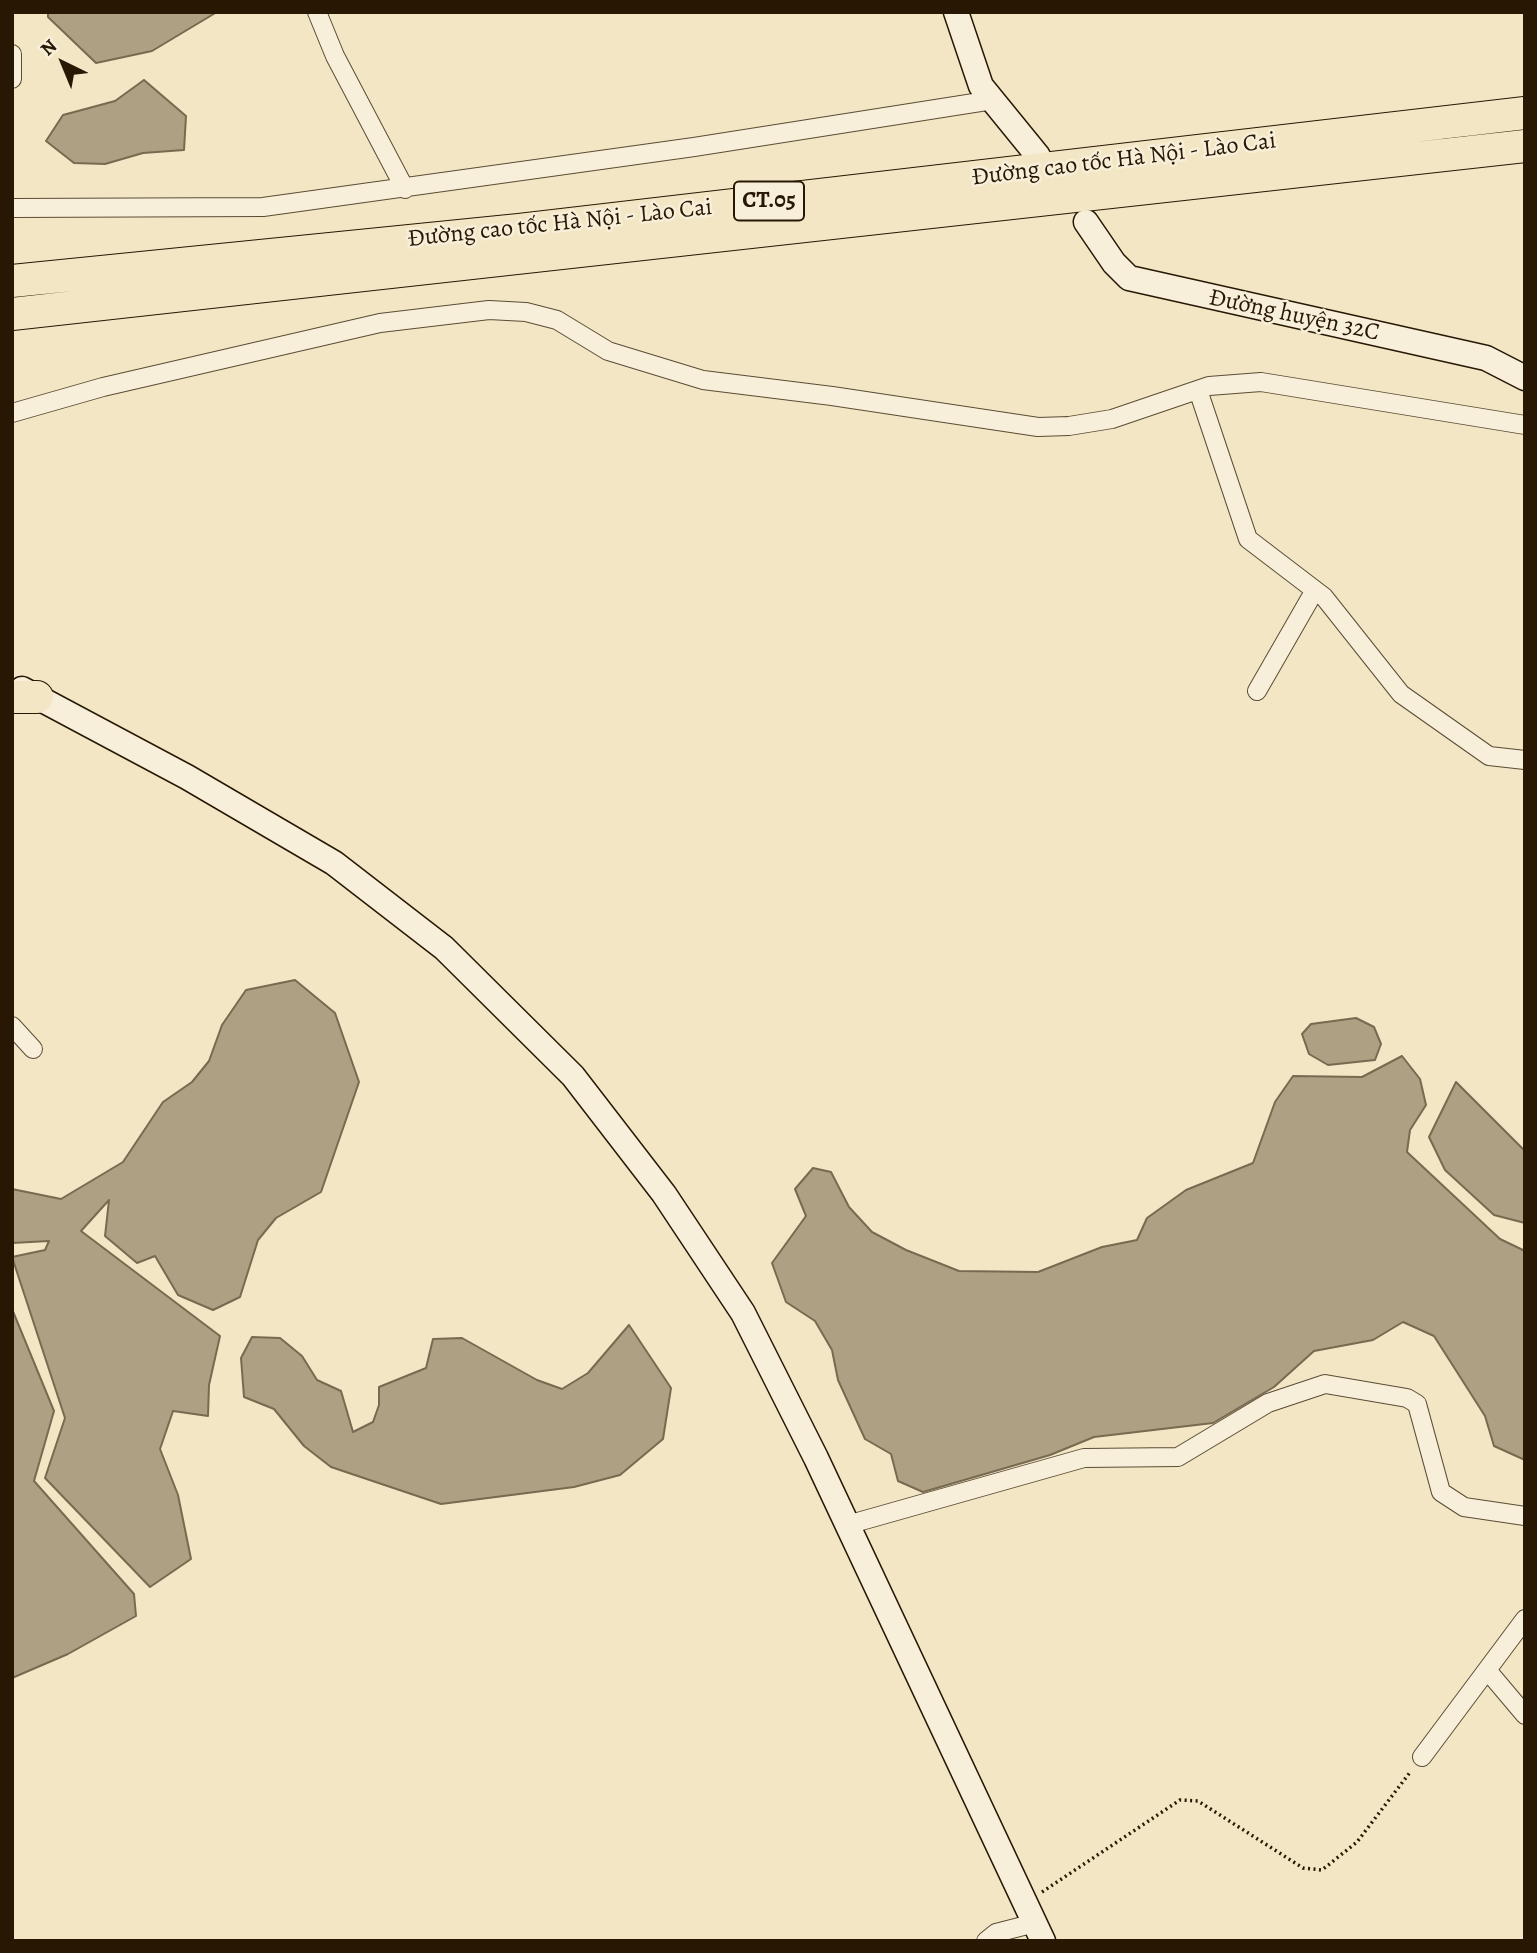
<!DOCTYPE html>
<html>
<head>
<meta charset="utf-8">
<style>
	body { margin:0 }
	#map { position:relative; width:1537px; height:1953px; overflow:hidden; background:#f3e6c5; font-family:Alegreya,serif }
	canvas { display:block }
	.frame { position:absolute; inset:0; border:14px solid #281803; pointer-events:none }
	.north { position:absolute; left:28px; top:28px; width:70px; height:70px; -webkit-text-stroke:5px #f7efd9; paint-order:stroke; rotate:317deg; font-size:19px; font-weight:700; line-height:28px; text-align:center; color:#281803 }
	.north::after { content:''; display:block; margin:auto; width:24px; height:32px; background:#281803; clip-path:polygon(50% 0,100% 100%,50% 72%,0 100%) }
</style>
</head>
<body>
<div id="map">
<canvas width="1537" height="1953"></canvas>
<div class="frame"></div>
<div class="north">N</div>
</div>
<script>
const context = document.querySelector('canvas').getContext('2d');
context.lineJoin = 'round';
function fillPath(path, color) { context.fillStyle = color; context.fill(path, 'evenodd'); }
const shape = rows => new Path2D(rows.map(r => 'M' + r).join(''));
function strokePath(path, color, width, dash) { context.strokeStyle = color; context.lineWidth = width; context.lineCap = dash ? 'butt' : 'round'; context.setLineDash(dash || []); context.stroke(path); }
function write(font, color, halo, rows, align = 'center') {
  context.font = font + ' Alegreya,serif'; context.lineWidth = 5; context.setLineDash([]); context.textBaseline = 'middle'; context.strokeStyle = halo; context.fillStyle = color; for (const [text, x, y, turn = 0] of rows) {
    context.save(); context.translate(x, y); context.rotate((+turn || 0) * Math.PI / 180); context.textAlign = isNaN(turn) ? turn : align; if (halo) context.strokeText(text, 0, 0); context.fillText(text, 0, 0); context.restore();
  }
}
const water = shape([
	[48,12,217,12,152,51,96,63,48,17,48,12],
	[144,80,186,116,184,150,143,153,105,164,74,163,46,141,63,115,115,101,144,80],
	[295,980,335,1013,359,1082,321,1192,276,1218,258,1240,240,1297,213,1310,178,1295,155,1256,137,1263,105,1236,109,1200,81,1231,220,1336,209,1385,208,1416,173,1411,160,1449,178,1495,191,1559,150,1587,45,1478,65,1418,12,1257,45,1250,49,1241,12,1243,12,1189,61,1199,123,1162,163,1102,192,1082,209,1061,222,1025,246,990,295,980],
	[1356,1018,1374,1027,1381,1044,1375,1060,1328,1065,1309,1054,1302,1034,1311,1024,1356,1018],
	[1402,1056,1420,1079,1426,1105,1410,1130,1407,1152,1500,1239,1525,1251,1525,1460,1494,1446,1485,1416,1434,1336,1403,1322,1373,1340,1314,1351,1274,1387,1213,1423,1094,1437,1050,1455,923,1492,898,1481,891,1454,865,1439,838,1380,832,1350,815,1321,786,1302,772,1263,806,1216,795,1189,813,1168,831,1172,849,1207,872,1232,906,1250,959,1271,1038,1272,1102,1247,1137,1240,1147,1218,1186,1190,1253,1163,1275,1102,1293,1076,1362,1077,1402,1056],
	[1456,1082,1525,1151,1525,1223,1494,1215,1445,1170,1429,1137,1456,1082],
	[12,1309,54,1411,34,1481,134,1594,136,1616,68,1654,12,1678,12,1309],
	[629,1325,671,1388,663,1439,620,1475,574,1487,441,1504,331,1467,304,1446,274,1409,244,1397,241,1358,252,1337,280,1338,302,1356,317,1380,341,1391,353,1432,373,1422,379,1405,379,1387,426,1368,433,1339,462,1338,537,1380,562,1389,588,1373,629,1325]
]);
fillPath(water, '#aea083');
strokePath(water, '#786a50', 2);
const street = shape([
	[317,12,335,56,405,189],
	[12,54,12,79],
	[12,208,263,207,694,147,993,100],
	[1198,390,1248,539,1324,597,1401,694,1489,756,1525,760],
	[12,413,103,387,380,323,489,310,526,312,557,320,608,351,703,380,832,396,1038,427,1069,426,1112,419,1209,386,1261,382,1525,425],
	[1257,691,1315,590],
	[12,1026,33,1049],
	[847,1525,1084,1458,1178,1457,1268,1403,1325,1384,1407,1398,1417,1404,1441,1492,1464,1507,1525,1516],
	[1487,1670,1525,1715],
	[1422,1757,1525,1619],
	[986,1941,996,1933,1035,1923]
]);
const secondary = shape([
	[956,12,981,86,1038,156],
	[1086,222,1114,263,1129,278,1486,358,1525,378],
	[22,689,187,777,334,863,444,948,573,1076,664,1194,743,1313,816,1458,1043,1941]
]);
const highway = shape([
	[12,281,519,230,1525,113],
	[12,314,1525,146],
	[12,697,37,697]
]);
strokePath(street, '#5b4c34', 20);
strokePath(secondary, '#281803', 27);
strokePath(highway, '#281803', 34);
strokePath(shape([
	[1042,1892,1180,1800,1198,1801,1303,1868,1322,1870,1357,1842,1411,1771]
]), '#281803', 3.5, [2, 3.5]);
strokePath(street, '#f7efd9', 18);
strokePath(secondary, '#f7efd9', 24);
strokePath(highway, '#f3e6c5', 32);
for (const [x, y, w] of [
	[769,201,70]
]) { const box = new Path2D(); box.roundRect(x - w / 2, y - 19.5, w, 39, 5); context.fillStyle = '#f7efd9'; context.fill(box); strokePath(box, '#281803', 2); }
write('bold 23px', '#281803', null, [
	["CT.05",769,201]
]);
write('24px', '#281803', '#f7efd9', [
	["Đường cao tốc Hà Nội - Lào Cai",1124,160,-7],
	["Đường cao tốc Hà Nội - Lào Cai",560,224,-6],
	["Đường huyện 32C",1294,316,12]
]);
</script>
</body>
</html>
